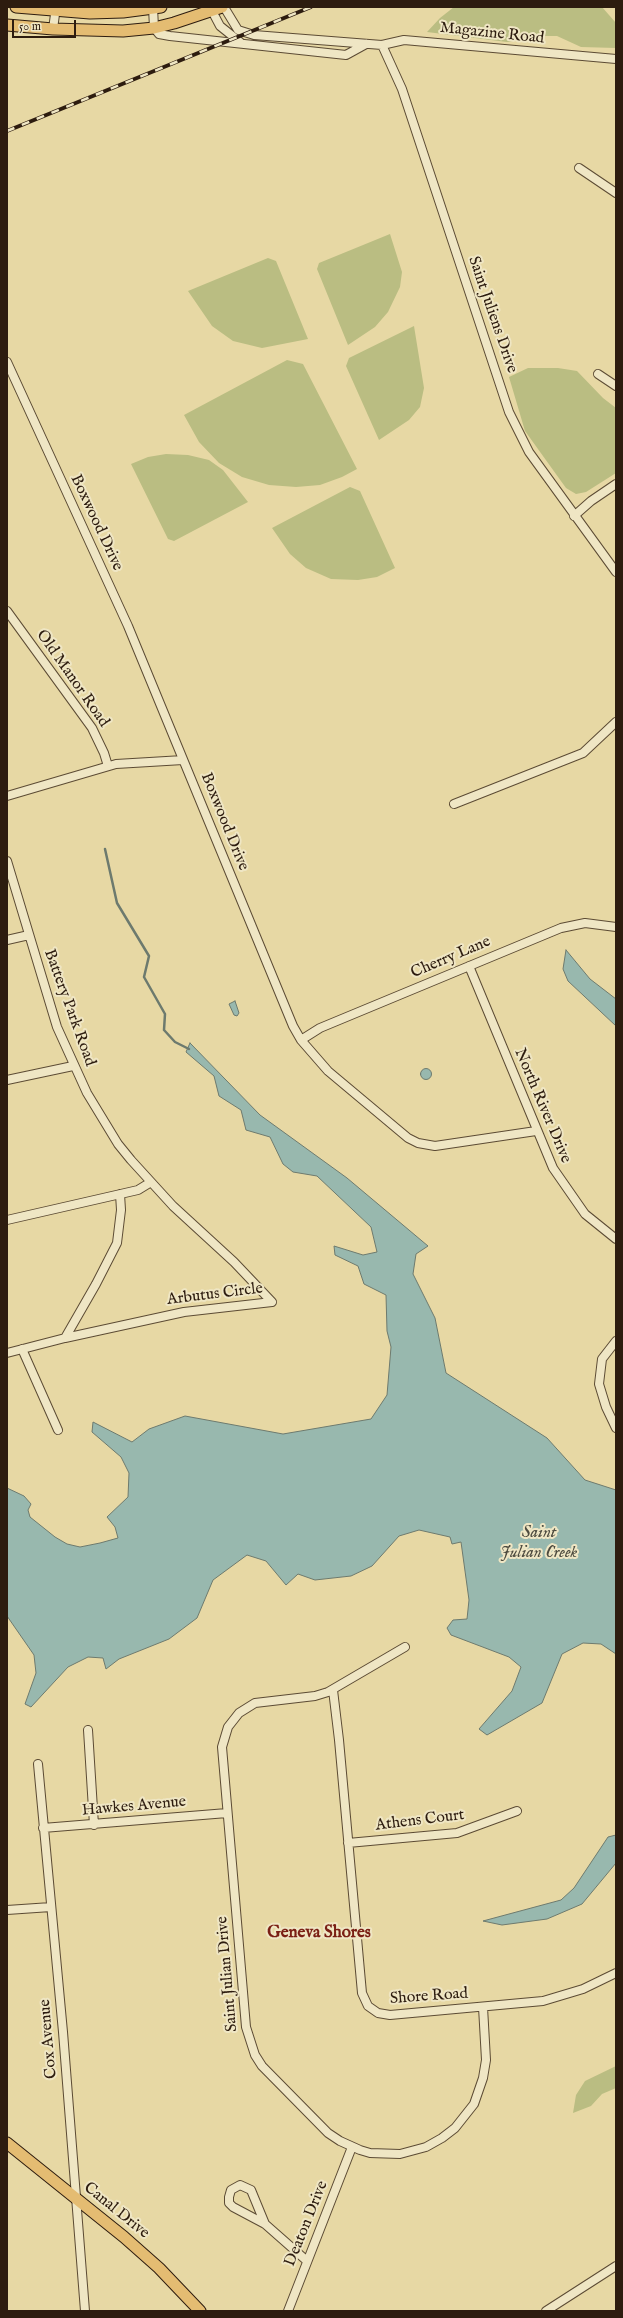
<!DOCTYPE html>
<html>
<head>
<meta charset="utf-8">
<style>
	body { margin:0 }
	#map { position:relative; width:623px; height:2318px; overflow:hidden; background:#e7d8a4; font-family:"IM FELL English",serif }
	canvas { display:block }
	.frame { position:absolute; inset:0; border:8px solid #2d1c0f; pointer-events:none }
	.scale { position:absolute; left:12px; top:20px; width:64px; height:18px; box-sizing:border-box; border:2px solid #2d1c0f; border-top:0; padding-left:5px; font-size:12px; line-height:14px; white-space:nowrap; color:#2d1c0f; -webkit-text-stroke:3px #efe6c4; paint-order:stroke }
</style>
</head>
<body>
<div id="map">
<canvas width="623" height="2318"></canvas>
<div class="frame"></div>
<div class="scale">50 m</div>
</div>
<script>
const context = document.querySelector('canvas').getContext('2d');
context.lineJoin = 'round';
function fillPath(path, color) { context.fillStyle = color; context.fill(path, 'evenodd'); }
const shape = rows => new Path2D(rows.map(r => 'M' + r).join(''));
function strokePath(path, color, width, dash) { context.strokeStyle = color; context.lineWidth = width; context.lineCap = dash ? 'butt' : 'round'; context.setLineDash(dash || []); context.stroke(path); }
function write(font, color, halo, rows, align = 'center') {
  context.font = font + ' "IM FELL English",serif'; context.lineWidth = 4; context.setLineDash([]); context.textBaseline = 'middle'; context.strokeStyle = halo; context.fillStyle = color; for (const [text, x, y, turn = 0] of rows) {
    context.save(); context.translate(x, y); context.rotate((+turn || 0) * Math.PI / 180); context.textAlign = isNaN(turn) ? turn : align; if (halo) context.strokeText(text, 0, 0); context.fillText(text, 0, 0); context.restore();
  }
}
fillPath(shape([
	[454,7,602,7,616,23,616,48,581,47,557,36,543,36,507,42,427,32,440,18],
	[390,234,402,272,400,287,388,312,375,327,348,345,317,269,319,263],
	[268,258,276,261,308,339,262,348,233,341,212,326,188,291],
	[414,326,424,388,420,407,409,420,379,440,346,366,349,358],
	[287,360,303,364,357,469,342,477,320,485,296,487,269,485,242,477,219,463,199,442,184,415],
	[528,368,558,368,577,371,603,398,616,408,616,473,586,492,576,494,566,488,525,431,509,377],
	[166,454,188,455,209,460,223,470,248,502,174,541,168,539,131,464,148,457],
	[350,487,360,491,395,568,377,577,358,580,331,579,306,568,290,554,272,528],
	[616,2066,616,2088,602,2094,591,2106,573,2113,576,2095,585,2081]
]), '#babd82');
const water = shape([
	[566,950,590,979,616,999,616,1026,568,981,563,969,566,950],
	[235,1001,239,1013,237,1016,234,1015,229,1004,235,1001],
	[190,1043,260,1115,347,1178,428,1246,416,1254,413,1274,435,1318,446,1373,547,1438,585,1480,616,1490,616,1654,601,1644,583,1643,562,1654,542,1703,487,1735,479,1729,512,1691,521,1667,509,1657,451,1635,447,1628,453,1620,467,1619,469,1600,461,1542,452,1544,450,1537,419,1530,399,1536,372,1566,351,1576,315,1580,298,1574,286,1585,266,1561,247,1555,213,1580,197,1618,169,1639,119,1659,106,1669,103,1658,88,1657,68,1667,31,1707,25,1704,36,1673,34,1655,7,1616,7,1488,24,1496,31,1504,28,1510,30,1517,55,1537,67,1544,80,1547,100,1543,118,1538,115,1527,107,1517,128,1497,129,1473,121,1457,92,1432,93,1422,132,1442,149,1429,185,1416,283,1434,371,1419,387,1395,391,1347,387,1331,386,1295,364,1284,358,1266,335,1255,334,1246,363,1255,377,1252,371,1227,317,1176,293,1172,283,1164,270,1137,246,1130,241,1110,219,1096,214,1076,186,1052,190,1043],
	'420.5 1074a5.5 5.5 0 1 1 11 0a5.5 5.5 0 1 1-11 0Z',
	[616,1835,616,1863,582,1904,547,1919,502,1925,483,1921,561,1900,574,1888,608,1837,616,1835]
]);
fillPath(water, '#98b8ae');
strokePath(water, '#6d7a6e', 1);
strokePath(shape([
	[105,849,117,903,149,956,144,977,165,1014,164,1030,175,1042,189,1049]
]), '#6d7a6e', 2.5);
const minor = shape([
	[153,7,154,28,159,34,170,36,346,55,366,44],
	[210,7,220,26,240,42],
	[224,7,238,30,254,35,382,45,404,40,616,59],
	[53,29,56,7],
	[382,45,402,89,509,412,529,452,616,572],
	[579,168,616,193],
	[7,362,128,626,293,1026,301,1040,328,1071,408,1138,418,1143,435,1146,536,1131],
	[598,374,616,386],
	[574,516,591,501,616,484],
	[7,611,92,728,104,753,108,766],
	[7,796,116,764,183,760],
	[454,804,583,753,616,722],
	[7,861,57,1027,87,1093,118,1144,131,1160,173,1206,234,1262,272,1302,184,1312,65,1338],
	[7,940,29,935],
	[469,966,553,1168,585,1214,616,1239],
	[301,1040,320,1028,561,928,585,923,616,927],
	[7,1080,73,1066],
	[7,1220,138,1190,151,1182],
	[616,1341,602,1359,599,1384,606,1407,616,1428],
	[22,1349,58,1430],
	[7,1353,65,1338,96,1284,117,1243,121,1210,120,1194],
	[405,1647,328,1692,315,1696,255,1703,239,1713,228,1727,222,1747,246,2027,255,2055,262,2066,328,2133,340,2141,360,2150,370,2153,400,2154,426,2147,442,2138,455,2128,474,2104,483,2078,486,2060,483,2007],
	[333,1690,339,1740,362,1993,368,2006,378,2013,390,2015,543,2001,583,1989,616,1973],
	[88,1730,94,1825],
	[38,1764,63,2032,85,2311],
	[43,1828,227,1813],
	[348,1843,457,1833,517,1811],
	[7,1910,51,1907],
	[265,2224,251,2190,240,2185,231,2190,229,2197,229,2203,233,2207,265,2224,307,2261],
	[288,2311,352,2147],
	[546,2311,616,2266]
]);
const major = shape([
	[16,7,90,13,123,12,161,7],
	[7,25,53,29,123,31,154,28,174,23,222,7],
	[7,2143,124,2237,159,2268,200,2311]
]);
strokePath(minor, '#5c4b34', 10);
strokePath(major, '#2d1c0f', 13);
strokePath(minor, '#efe6c4', 8);
strokePath(major, '#e4bc72', 11);
const rail = shape([
	[7,131,311,7]
]);
strokePath(rail, '#2d1c0f', 4);
strokePath(rail, '#efe6c4', 2.5, [8]);
write('16px', '#2d1c0f', '#efe6c4', [
	["Magazine Road",492,34,6],
	["Saint Juliens Drive",492,315,71],
	["Boxwood Drive",96,523,65],
	["Old Manor Road",72,679,55],
	["Boxwood Drive",224,822,68],
	["Cherry Lane",451,958,-23],
	["Battery Park Road",69,1008,70],
	["North River Drive",542,1106,67],
	["Arbutus Circle",215,1295,-7],
	["Hawkes Avenue",134,1807,-5],
	["Athens Court",420,1821,-7],
	["Saint Julian Drive",228,1974,-95],
	["Shore Road",429,1997,-4],
	["Cox Avenue",49,2039,-95],
	["Canal Drive",116,2211,39],
	["Deaton Drive",307,2224,-68]
]);
write('italic 17px', '#4d4b3f', '#efe6c4', [
	["Saint",539,1534],
	["Julian Creek",539,1554]
]);
write('bold 17px', '#7a1f14', '#efe6c4', [
	["Geneva Shores",319,1934]
]);
</script>
</body>
</html>
